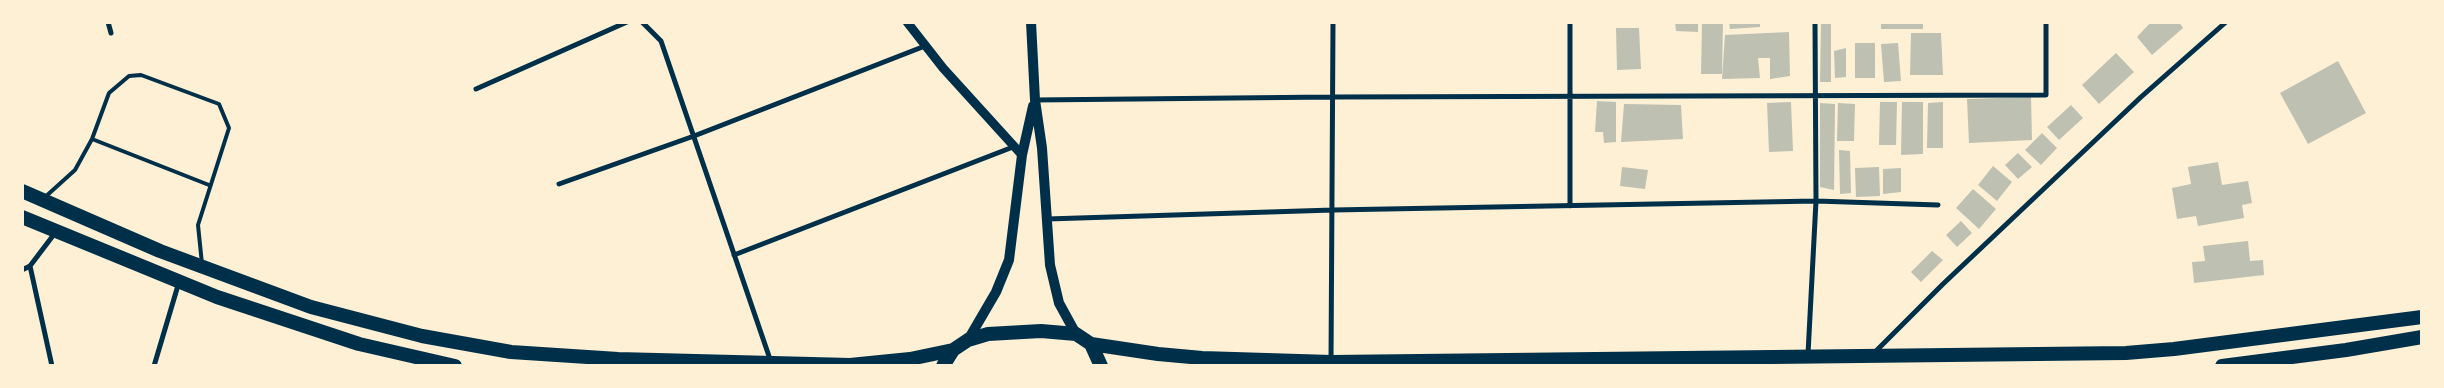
<!DOCTYPE html>
<html>
<head>
<meta charset="utf-8">
<style>
	body { margin:0 }
	#map { position:relative; width:2444px; height:388px; overflow:hidden; background:#fdf0d5; font-family:"DM Sans",sans-serif }
	canvas { display:block }
	.frame { position:absolute; inset:0; border:24px solid #fdf0d5; pointer-events:none }
</style>
</head>
<body>
<div id="map">
<canvas width="2444" height="388"></canvas>
<div class="frame"></div>
</div>
<script>
const context = document.querySelector('canvas').getContext('2d');
context.lineJoin = 'round';
function fillPath(path, color) { context.fillStyle = color; context.fill(path, 'evenodd'); }
const shape = rows => new Path2D(rows.map(r => 'M' + r).join(''));
function strokePath(path, color, width, dash) { context.strokeStyle = color; context.lineWidth = width; context.lineCap = dash ? 'butt' : 'round'; context.setLineDash(dash || []); context.stroke(path); }
fillPath(shape([
	[1675,22,1698,22,1698,32,1676,31],
	[1702,22,1723,22,1722,74,1701,74],
	[1729,22,1760,22,1760,27,1730,29],
	[1821,22,1831,22,1831,82,1820,82],
	[1881,22,1923,22,1923,29,1881,29],
	[2151,22,2179,22,2183,28,2152,55,2137,37],
	[1616,28,1639,28,1641,69,1617,70],
	[1789,32,1790,76,1770,79,1770,58,1758,58,1760,78,1722,79,1725,35],
	[1911,33,1941,33,1943,75,1910,75],
	[1855,43,1875,43,1875,78,1855,78],
	[1898,43,1901,81,1884,82,1881,44],
	[1846,48,1846,77,1835,78,1834,51],
	[2116,53,2134,72,2099,104,2082,85],
	[2338,61,2366,113,2308,144,2280,93],
	[2031,97,2032,140,1969,143,1967,99],
	[1597,101,1616,102,1616,142,1604,143,1603,132,1595,132],
	[1791,102,1793,151,1769,152,1767,103],
	[1880,102,1897,102,1896,145,1879,145],
	[1902,102,1923,102,1923,154,1901,155],
	[1943,102,1943,148,1927,148,1928,103],
	[1820,103,1835,104,1834,190,1820,187],
	[1838,103,1855,104,1854,141,1837,141],
	[1624,104,1681,105,1683,139,1621,142],
	[2071,105,2083,118,2059,140,2047,127],
	[2042,133,2057,148,2041,165,2025,150],
	[1839,150,1850,151,1851,193,1840,194],
	[2018,153,2032,167,2018,179,2005,165],
	[2218,162,2222,185,2248,181,2252,203,2242,205,2244,218,2198,226,2196,216,2177,219,2172,188,2191,184,2188,167],
	[1993,166,2012,182,1997,201,1978,185],
	[1622,167,1648,170,1645,189,1620,186],
	[1879,167,1880,196,1856,197,1855,168],
	[1901,168,1901,192,1883,194,1883,169],
	[1973,189,1996,209,1979,229,1956,208],
	[1961,221,1972,233,1957,247,1946,235],
	[2248,241,2250,261,2263,260,2264,275,2194,283,2192,262,2205,261,2203,246],
	[1932,251,1943,260,1921,282,1911,272]
]), '#bec0b2');
strokePath(shape([
	[92,139,209,185],
	[44,198,75,170,92,139,109,93,129,76,141,75,219,104,229,128,198,225,202,264]
]), '#003049', 4);
strokePath(shape([
	[108,22,111,33],
	[642,22,661,41,771,362],
	[1570,22,1570,206],
	[476,89,627,22],
	[1035,100,1332,97,2046,95,2046,22],
	[559,184,694,136,925,46],
	[1047,219,1333,210,1816,201,1938,205],
	[734,255,1013,147],
	[30,266,52,366],
	[22,270,30,266,55,233],
	[1875,352,1943,284,2141,97,2226,22],
	[1808,354,1816,201,1815,22],
	[1331,362,1333,22],
	[154,366,179,282]
]), '#003049', 5);
strokePath(shape([
	[907,22,943,68,1022,155]
]), '#003049', 9);
strokePath(shape([
	[1031,22,1035,100,1042,148,1050,265,1059,303,1076,334],
	[968,340,996,292,1009,260,1022,155,1033,106]
]), '#003049', 10);
strokePath(shape([
	[22,191,160,251,311,307,422,336,511,352,618,359,850,365,910,359,953,350],
	[22,217,217,297,359,344,455,366],
	[1091,344,1158,354,1202,358,1331,362,2126,353,2174,349,2422,317],
	[943,366,953,350,968,340,988,334,1041,331,1076,334,1091,344,1101,366],
	[2222,366,2346,350,2422,337]
]), '#003049', 14);
</script>
</body>
</html>
